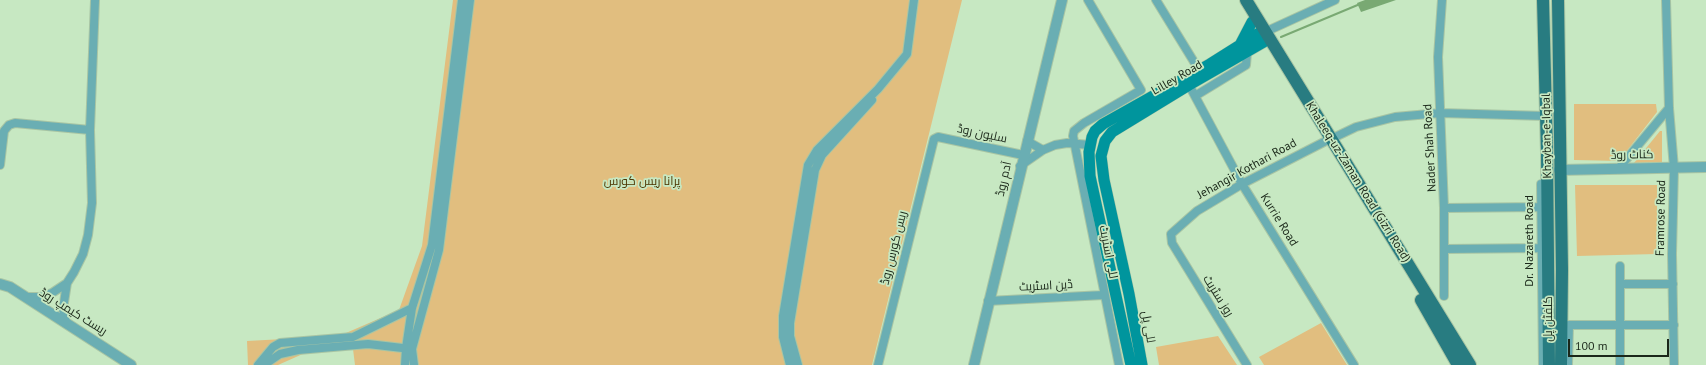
<!DOCTYPE html>
<html>
<head>
<meta charset="utf-8">
<style>
	body { margin:0 }
	#map { position:relative; width:1706px; height:365px; overflow:hidden; background:#c7e8c2; font-family:"PT Sans",sans-serif }
	canvas { display:block }
	.scale { position:absolute; left:1568px; top:339px; width:101px; height:18px; box-sizing:border-box; border:2px solid #1a2719; border-top:0; padding-left:5px; font-size:12px; line-height:14px; white-space:nowrap; color:#1a2719; -webkit-text-stroke:3px #c7e8c2; paint-order:stroke }
</style>
</head>
<body>
<div id="map">
<canvas width="1706" height="365"></canvas>
<div class="scale">100 m</div>
</div>
<script>
const context = document.querySelector('canvas').getContext('2d');
context.lineJoin = 'round';
function fillPath(path, color) { context.fillStyle = color; context.fill(path, 'evenodd'); }
const shape = rows => new Path2D(rows.map(r => 'M' + r).join(''));
function strokePath(path, color, width, dash) { context.strokeStyle = color; context.lineWidth = width; context.lineCap = dash ? 'butt' : 'round'; context.setLineDash(dash || []); context.stroke(path); }
function write(font, color, halo, rows, align = 'center') {
  context.font = font + ' "PT Sans",Cairo,sans-serif'; context.lineWidth = 3.5; context.setLineDash([]); context.textBaseline = 'middle'; context.strokeStyle = halo; context.fillStyle = color; for (const [text, x, y, turn = 0] of rows) {
    context.save(); context.translate(x, y); context.rotate((+turn || 0) * Math.PI / 180); context.textAlign = isNaN(turn) ? turn : align; if (halo) context.strokeText(text, 0, 0); context.fillText(text, 0, 0); context.restore();
  }
}
fillPath(shape([
	[453,0,962,0,872,365,355,365,353,349,305,353,278,365,248,365,247,341,339,336,399,310,422,246],
	[1574,104,1656,104,1657,112,1619,161,1574,160],
	[1660,131,1662,131,1662,162,1634,163],
	[1575,185,1657,185,1657,254,1577,256],
	[1321,323,1347,365,1264,365,1259,357],
	[1218,336,1237,365,1159,365,1156,347]
]), '#e1be7f');
fillPath(shape([
	[1365,0,1396,0,1361,12,1357,3]
]), '#79a973');
strokePath(shape([
	[1281,37,1360,4]
]), '#79a973', 2);
const minor = shape([
	[1088,0,1141,90,1084,123,1074,131,1073,136,1119,365],
	[1156,0,1199,70],
	[1442,0,1438,57,1444,208,1444,296],
	[1666,0,1669,108,1674,168,1672,254,1674,365],
	[1265,32,1335,0],
	[1189,85,1242,184,1354,365],
	[1195,96,1246,65,1247,53],
	[1331,139,1356,127,1395,117,1440,113,1546,116],
	[1027,141,1043,150],
	[0,165,4,131,9,125,15,123,90,130],
	[1020,166,1043,150,1055,145,1067,143,1090,145],
	[1619,168,1669,108],
	[1541,184,1543,365],
	[1444,208,1541,207],
	[1444,249,1542,248],
	[1620,266,1620,365],
	[1620,284,1673,284],
	[26,297,40,297,52,293,67,283,74,272,83,254,88,235,92,203,90,130,95,0],
	[988,301,1104,295],
	[66,322,63,309,67,283],
	[258,365,273,347,280,343,353,337,412,308],
	[264,365,280,354,298,350,368,344,411,349],
	[405,365,406,348,412,308,432,245,462,0],
	[414,365,412,349,439,250,470,0],
	[790,365,783,337,783,316,808,165,817,150,878,89,907,54,914,0],
	[798,365,790,336,790,323,815,170,822,155,872,100],
	[878,365,934,139,938,137,1023,155],
	[1247,365,1172,243,1171,234,1197,211,1242,184,1324,142],
	[1568,365,1569,325,1674,325]
]);
const tertiary = shape([
	[1559,170,1706,167],
	[0,284,10,287,131,365],
	[974,365,1062,0]
]);
const secondary = shape([
	[1240,45,1252,22],
	[1131,365,1090,176,1089,152,1092,137,1095,131,1103,124,1210,64,1264,30],
	[1142,365,1129,294,1104,180,1101,156,1105,141,1112,132,1189,85,1269,39]
]);
const primary = shape([
	[1246,0,1470,365],
	[1543,0,1547,153,1549,365],
	[1558,0,1562,270,1561,365],
	[1421,300,1458,365]
]);
strokePath(minor, '#a8c5a4', 10);
strokePath(tertiary, '#a8c5a4', 12);
strokePath(secondary, '#a8c5a4', 12);
strokePath(primary, '#a8c5a4', 14);
strokePath(minor, '#6aaeb3', 8);
strokePath(tertiary, '#6aaeb3', 10);
strokePath(secondary, '#00959d', 11);
strokePath(primary, '#287c81', 12);
write('12px', '#1a2719', '#c7e8c2', [
	["Lilley Road",1177,78,-30],
	["سلیون روڈ",982,134,12],
	["Khayban-e-Iqbal",1547,136,-91],
	["Nader Shah Road",1430,148,-93],
	["کناٹ روڈ",1632,155,-1],
	["Jehangir Kothari Road",1247,169,-29],
	["آدم روڈ",1004,179,-77],
	["Khaleeq-uz-Zaman Road (Gizri Road)",1358,182,58],
	["Framrose Road",1661,218,-89],
	["Kurrie Road",1279,220,58],
	["Dr. Nazareth Road",1530,241,-90],
	["ریس کورس روڈ",894,248,-76],
	["للی اسٹریٹ",1108,252,79],
	["ڈین اسٹریٹ",1046,286,-3],
	["روز سٹریٹ",1218,296,58],
	["ریسٹ کیمپ روڈ",73,312,32],
	["کلفٹن پل",1549,319,-90],
	["للی پل",1148,327,80]
]);
write('12px', '#4d3500', '#c7e8c2', [
	["پرانا ریس کورس",642,182]
]);
</script>
</body>
</html>
